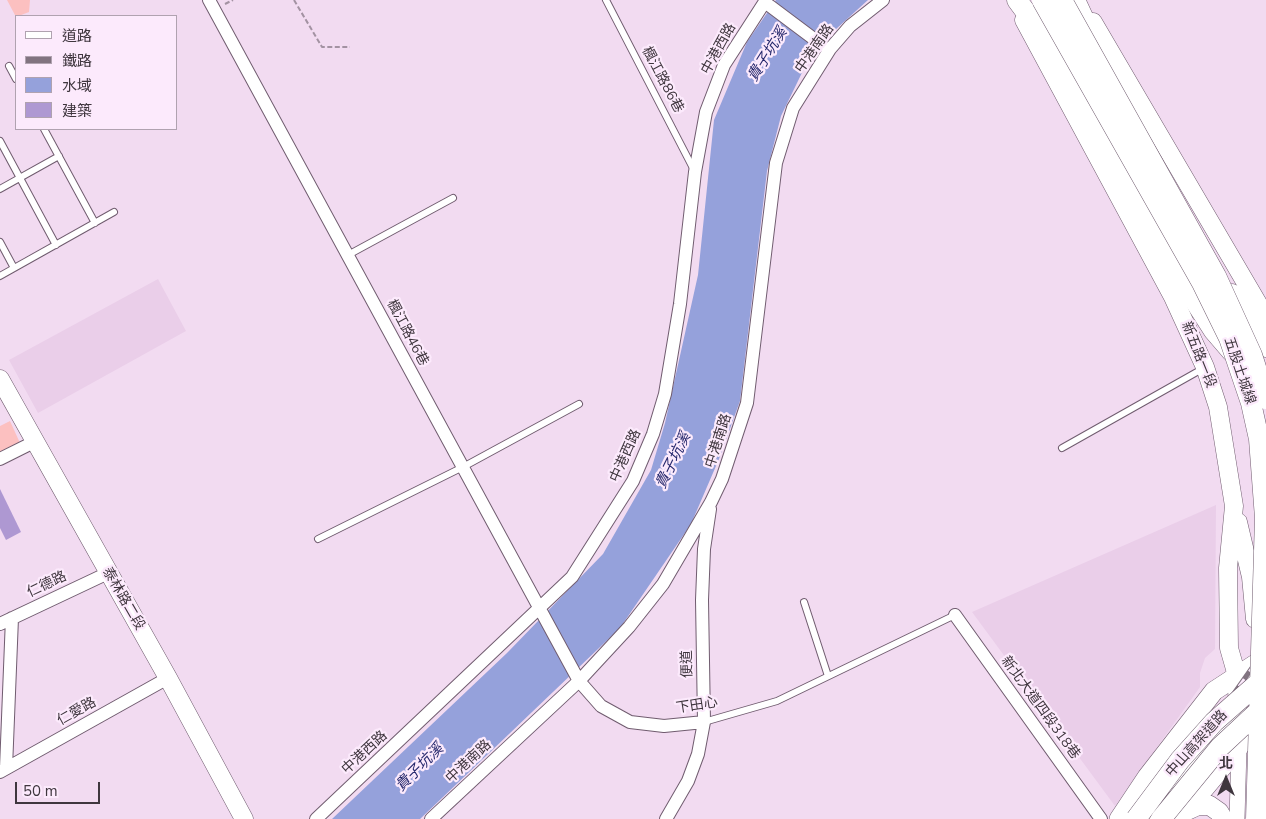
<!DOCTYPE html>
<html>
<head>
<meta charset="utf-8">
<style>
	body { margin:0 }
	#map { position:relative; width:1266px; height:819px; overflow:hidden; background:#f2dbf1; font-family:"Nunito Sans","Noto Sans TC",sans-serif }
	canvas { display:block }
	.legend { position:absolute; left:15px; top:15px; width:162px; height:115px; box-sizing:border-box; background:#fceafc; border:1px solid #b0a2b0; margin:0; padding:6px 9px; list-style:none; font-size:15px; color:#3f363e }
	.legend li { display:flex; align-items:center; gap:10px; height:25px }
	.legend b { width:25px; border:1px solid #b0a2b0 }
	.north { position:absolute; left:1201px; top:754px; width:50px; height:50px; -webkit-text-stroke:4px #fceafc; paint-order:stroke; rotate:0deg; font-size:14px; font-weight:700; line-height:20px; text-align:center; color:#3f363e }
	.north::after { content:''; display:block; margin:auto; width:18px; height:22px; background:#3f363e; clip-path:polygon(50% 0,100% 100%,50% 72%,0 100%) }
	.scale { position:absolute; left:15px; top:782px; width:85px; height:22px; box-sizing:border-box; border:2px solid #3f363e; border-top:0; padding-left:6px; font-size:15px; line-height:18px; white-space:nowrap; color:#3f363e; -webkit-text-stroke:4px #fceafc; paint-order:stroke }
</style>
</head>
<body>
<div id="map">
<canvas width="1266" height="819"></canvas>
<ul class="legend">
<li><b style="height:6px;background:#fff"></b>道路</li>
<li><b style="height:6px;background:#817380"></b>鐵路</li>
<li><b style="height:14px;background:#95a1db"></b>水域</li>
<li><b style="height:14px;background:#ae98d2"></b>建築</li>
</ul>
<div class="north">北</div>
<div class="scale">50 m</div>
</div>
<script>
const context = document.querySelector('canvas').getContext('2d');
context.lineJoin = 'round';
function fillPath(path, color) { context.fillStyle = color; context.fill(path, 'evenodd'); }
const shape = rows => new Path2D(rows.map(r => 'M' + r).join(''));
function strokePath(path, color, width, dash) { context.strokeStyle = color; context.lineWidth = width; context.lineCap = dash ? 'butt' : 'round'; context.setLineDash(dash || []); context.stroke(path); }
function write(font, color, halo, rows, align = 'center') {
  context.font = font + ' "Nunito Sans","Noto Sans TC",sans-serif'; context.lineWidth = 4.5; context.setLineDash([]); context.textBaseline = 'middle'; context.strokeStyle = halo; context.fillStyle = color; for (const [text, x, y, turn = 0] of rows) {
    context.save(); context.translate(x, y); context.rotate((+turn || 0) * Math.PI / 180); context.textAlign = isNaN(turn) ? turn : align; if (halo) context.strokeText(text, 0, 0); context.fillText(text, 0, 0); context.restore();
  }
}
fillPath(shape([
	[158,279,186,331,38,413,9,360],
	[1216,505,1215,649,1205,658,1200,673,1200,687,1115,806,972,612]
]), '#eacee9');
fillPath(shape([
	[7,0,30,0,29,12,16,17],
	[10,421,20,443,0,453,0,426]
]), '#fcc0c0');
fillPath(shape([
	[776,0,868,0,813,50,781,116,767,171,740,401,719,459,691,524,620,628,420,819,332,819,507,653,603,554,651,470,665,423,698,275,714,120,747,42]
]), '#95a1db');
fillPath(shape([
	[0,489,21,532,6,540,0,528]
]), '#ae98d2');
const service = shape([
	[606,0,694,170],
	[9,66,16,79],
	[44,129,95,223],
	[0,141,56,245],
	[0,189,59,156],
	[0,242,14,268],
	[348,255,453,198],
	[0,276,114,212],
	[1062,448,1204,368],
	[318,539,463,467,579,404],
	[804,602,828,676],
	[704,722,777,701,955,615]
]);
const minor = shape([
	[209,0,579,681,601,706,630,722,664,726,704,722],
	[770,6,822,45],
	[0,459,34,442],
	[955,615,1101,819],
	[0,624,108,573],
	[6,768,12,618],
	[0,772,168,678],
	[316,819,572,577,633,481,653,434,665,394,680,304,695,172,706,112,724,65,766,0],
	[431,819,579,681,629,627,663,584,711,502,722,479,747,403,776,163,793,108,830,49,850,26,883,0],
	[666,819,688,781,698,754,704,722,702,600,704,549,710,509]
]);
const tertiary = shape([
	[1237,819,1239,749]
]);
const secondary = shape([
	[1024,20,1173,297,1205,367,1218,407,1234,506,1228,568,1229,648,1237,676,1238,742],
	[1093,22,1264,314,1266,324],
	[0,379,168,678,244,819],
	[1238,522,1251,577,1255,619]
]);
const primary = shape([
	[1186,811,1197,806,1209,805,1219,812,1223,819],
	[1119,819,1147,777,1214,691,1266,657],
	[1150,819,1181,775,1224,731],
	[1179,819,1263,718]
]);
const trunk = shape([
	[1017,0,1071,73,1189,292,1214,331,1232,352],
	[1075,0,1095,43],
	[1232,294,1266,347]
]);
strokePath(service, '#705c6f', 8);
strokePath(minor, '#705c6f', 14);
strokePath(tertiary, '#705c6f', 16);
strokePath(secondary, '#705c6f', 19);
strokePath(primary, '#705c6f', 20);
strokePath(trunk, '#705c6f', 21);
strokePath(shape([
	[294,0,322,47,350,47],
	[225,4,233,0]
]), '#a392a2', 2, [5, 2.5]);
strokePath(service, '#fff', 6);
strokePath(minor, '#fff', 12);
strokePath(tertiary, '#fff', 15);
strokePath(secondary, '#fff', 18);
strokePath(primary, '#fff', 19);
strokePath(trunk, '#fff', 20);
const rail = shape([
	[1146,819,1266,648]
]);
strokePath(rail, '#817380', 5);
strokePath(rail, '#fceafc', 3, [9]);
const trunkBridge = shape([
	[1042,0,1202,283,1229,338,1251,403,1259,439,1265,518,1256,819],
	[1062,0,1216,276,1252,355,1266,399],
	[1136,819,1180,760,1214,722,1264,678],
	[1161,819,1220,747,1264,706]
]);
strokePath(trunkBridge, '#705c6f', 21, []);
strokePath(trunkBridge, '#fff', 20);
write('14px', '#3f363e', '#fceafc', [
	["中港西路",719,49,-61],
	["中港南路",815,49,-55],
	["楓江路86巷",662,80,62],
	["楓江路46巷",407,333,62],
	["新五路一段",1198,355,68],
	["五股土城線",1239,371,71],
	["中港南路",719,441,-72],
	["中港西路",626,456,-66],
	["仁德路",47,585,-25],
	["泰林路二段",123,599,60],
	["便道",688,664,-91],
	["下田心",697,706,-9],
	["新北大道四段318巷",1040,708,54],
	["仁愛路",77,712,-29],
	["中山高架道路",1197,744,-48],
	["中港西路",365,753,-43],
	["中港南路",469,762,-43]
]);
write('italic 15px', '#25286c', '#fceafc', [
	["貴子坑溪",768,55,-58],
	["貴子坑溪",674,461,-64],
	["貴子坑溪",420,768,-45]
]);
</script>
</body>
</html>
